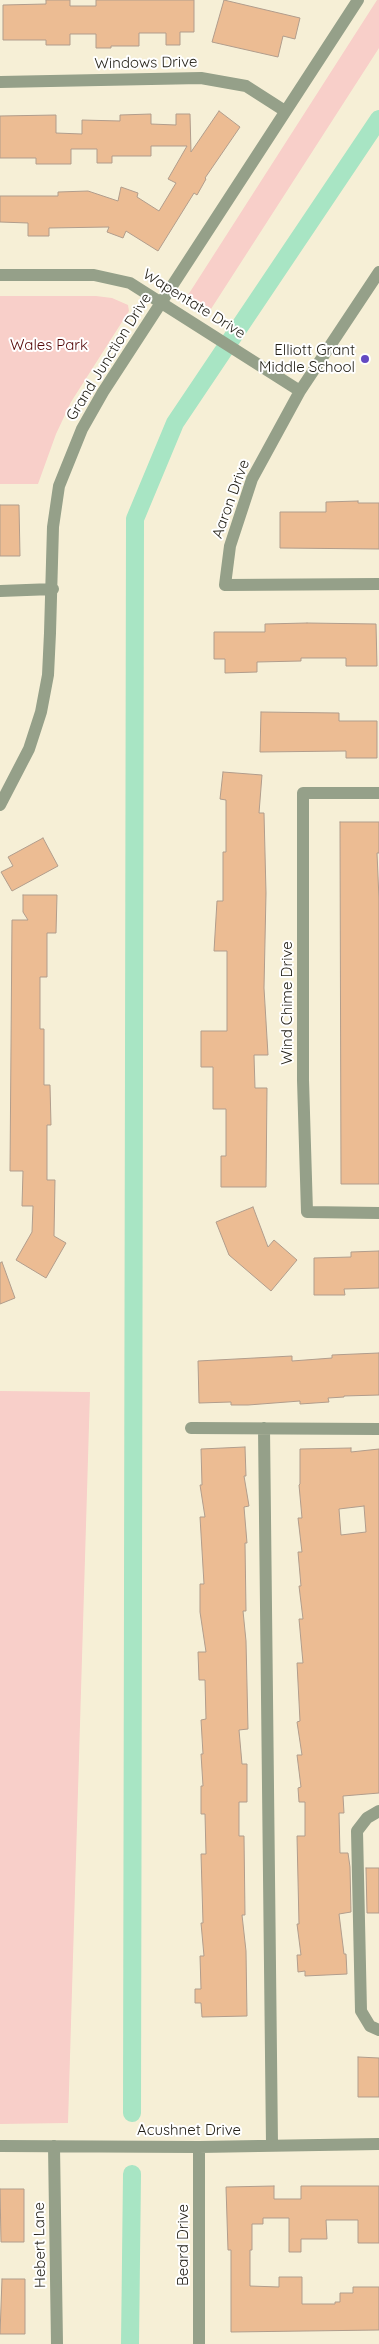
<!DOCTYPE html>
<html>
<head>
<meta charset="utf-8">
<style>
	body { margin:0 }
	canvas { display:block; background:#f6efd6 }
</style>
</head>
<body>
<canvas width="379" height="2344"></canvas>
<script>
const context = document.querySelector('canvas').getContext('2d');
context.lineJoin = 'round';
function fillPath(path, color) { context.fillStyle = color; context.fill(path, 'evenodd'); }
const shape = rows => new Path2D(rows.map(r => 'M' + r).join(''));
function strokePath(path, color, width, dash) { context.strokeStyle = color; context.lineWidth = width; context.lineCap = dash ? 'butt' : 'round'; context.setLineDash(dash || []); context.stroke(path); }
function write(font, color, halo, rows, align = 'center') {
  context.font = font + ' Quicksand,sans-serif'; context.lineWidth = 4; context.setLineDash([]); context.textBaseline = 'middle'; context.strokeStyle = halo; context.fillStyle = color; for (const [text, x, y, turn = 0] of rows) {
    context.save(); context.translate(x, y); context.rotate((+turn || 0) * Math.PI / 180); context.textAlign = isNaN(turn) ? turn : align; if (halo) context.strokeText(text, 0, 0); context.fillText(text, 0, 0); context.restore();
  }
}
fillPath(shape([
	[377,0,379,0,379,48,211,309,188,295],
	[0,296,96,296,112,298,128,305,129,311,71,402,56,434,38,484,0,484],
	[0,1391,90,1392,68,2123,0,2124]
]), '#f8cfc9');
strokePath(shape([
	[132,2113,135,519,175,423,379,119],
	[130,2344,132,2174]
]), '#a8e5c4', 18);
const building = shape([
	[46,0,70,0,70,6,96,6,96,0,194,0,194,32,180,32,180,45,166,45,166,33,139,33,139,46,111,46,111,48,96,48,96,34,70,34,70,45,46,45,46,40,3,40,3,5,46,4,46,0],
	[224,0,300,18,295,39,283,36,278,57,212,42,224,0],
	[219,111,240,127,205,178,206,179,197,195,194,193,158,251,126,231,123,238,107,232,109,227,49,228,49,236,28,236,28,223,0,222,0,196,58,196,58,192,88,191,118,201,121,187,138,193,137,197,159,211,176,183,168,179,187,146,151,146,151,156,112,156,112,163,97,163,97,149,71,149,71,164,36,164,36,158,0,158,0,116,56,115,56,133,82,134,82,120,120,121,120,115,151,114,151,124,176,125,176,114,190,114,191,152,219,111],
	[358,501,358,503,379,503,379,549,280,548,280,512,326,512,326,502,358,501],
	[0,505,19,505,20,556,0,556,0,505],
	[307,623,376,624,377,666,346,666,346,658,301,658,301,661,257,662,257,672,225,673,225,659,214,659,214,632,265,632,265,624,307,623],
	[261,712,339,713,339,721,377,721,377,758,346,758,346,751,260,752,261,712],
	[223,772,262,775,259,813,264,813,266,893,264,988,268,1055,254,1055,255,1088,267,1088,266,1187,221,1187,221,1156,226,1156,226,1109,213,1109,213,1067,201,1067,201,1031,227,1031,227,951,214,951,217,901,223,901,223,852,226,852,226,800,220,799,223,772],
	[340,822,379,822,379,853,377,853,379,899,379,1184,341,1184,340,822],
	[43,838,58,866,12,891,1,872,13,866,8,857,43,838],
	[23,895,57,895,56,933,47,933,47,977,40,977,40,1029,44,1029,44,1085,50,1085,51,1125,47,1125,47,1180,55,1180,54,1236,66,1243,46,1278,16,1260,32,1232,33,1206,22,1206,23,1171,10,1171,12,920,28,920,23,912,23,895],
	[253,1207,268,1247,274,1240,297,1260,271,1291,229,1255,216,1222,253,1207],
	[379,1251,379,1288,344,1289,345,1295,314,1295,314,1258,351,1257,351,1252,379,1251],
	[2,1262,15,1298,0,1304,0,1263,2,1262],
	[379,1353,379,1395,344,1396,344,1397,328,1398,329,1402,300,1404,300,1401,248,1405,231,1405,231,1402,199,1403,198,1361,292,1356,292,1361,332,1358,332,1355,379,1353],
	[245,1447,246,1476,244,1476,249,1506,244,1507,247,1543,245,1543,246,1611,243,1611,246,1641,248,1729,239,1730,242,1764,247,1764,247,1802,239,1802,239,1836,244,1836,245,1915,242,1915,246,1951,247,2016,202,2017,201,2003,195,2003,195,1989,201,1989,200,1956,204,1956,201,1923,203,1923,201,1854,206,1854,205,1814,201,1814,201,1786,203,1786,201,1754,203,1754,201,1720,206,1719,205,1680,199,1680,198,1652,206,1652,200,1612,200,1584,204,1584,200,1517,205,1517,200,1485,202,1485,201,1449,245,1447],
	[351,1448,351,1452,379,1449,379,1793,343,1796,344,1813,339,1813,340,1853,348,1853,350,1867,351,1912,339,1914,344,1954,346,1954,347,1974,305,1976,305,1971,298,1972,297,1955,301,1955,297,1924,299,1924,297,1836,305,1836,305,1802,299,1802,298,1788,301,1787,297,1755,302,1755,297,1722,300,1721,297,1663,303,1663,299,1619,303,1619,299,1586,301,1586,298,1552,302,1552,298,1518,302,1518,299,1485,300,1484,300,1449,351,1448],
	[364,1506,366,1532,341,1535,339,1509,364,1506],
	[366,1868,379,1868,379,1913,367,1913,366,1868],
	[358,2057,379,2058,379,2097,358,2097,358,2057],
	[274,2186,274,2199,301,2199,301,2186,379,2186,379,2243,358,2243,358,2220,326,2220,327,2239,301,2239,301,2252,289,2252,289,2218,263,2218,263,2224,252,2224,252,2250,250,2250,250,2286,279,2287,279,2277,302,2277,302,2304,335,2304,335,2302,340,2302,340,2293,353,2293,353,2287,379,2287,379,2330,231,2332,231,2250,228,2250,226,2187,274,2186],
	[0,2189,24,2189,24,2242,1,2242,0,2189],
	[2,2279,25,2279,25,2334,0,2334,2,2279]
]);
fillPath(building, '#ecbc93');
strokePath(building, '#b19d8c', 1);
strokePath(shape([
	[0,82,201,78,246,86,285,111],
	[379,272,300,391,252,479,230,546,225,585,379,584],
	[0,275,94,275,130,283,300,391],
	[0,591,53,589],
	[379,793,303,793,303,1080,307,1212,379,1213],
	[0,805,29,749,41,712,48,675,50,633,53,527,59,486,82,429,103,392,358,0],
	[191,1428,379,1429],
	[264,1428,272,2145],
	[379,1811,367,1818,357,1831,361,2011,370,2026,379,2030],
	[0,2146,199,2147,379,2144],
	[54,2146,57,2344],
	[199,2344,199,2147]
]), '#95a089', 12);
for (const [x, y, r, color] of [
	[365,359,5,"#6349c2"]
]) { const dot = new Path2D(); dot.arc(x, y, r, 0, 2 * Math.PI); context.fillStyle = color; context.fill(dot); strokePath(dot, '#fff', 2); }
write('15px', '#211e15', '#fff', [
	["Windows Drive",146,63,-1],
	["Wapentate Drive",194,304,32],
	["Grand Junction Drive",109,357,-58],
	["Aaron Drive",231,499,-70],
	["Wind Chime Drive",287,1003,-90],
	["Acushnet Drive",189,2130],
	["Hebert Lane",40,2245,-91],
	["Beard Drive",183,2245,-90]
]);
write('15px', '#530606', '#fff', [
	["Wales Park",49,345]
]);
write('15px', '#211e15', '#fff', [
	["Elliott Grant",355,350],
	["Middle School",355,367]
], 'right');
</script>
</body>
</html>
